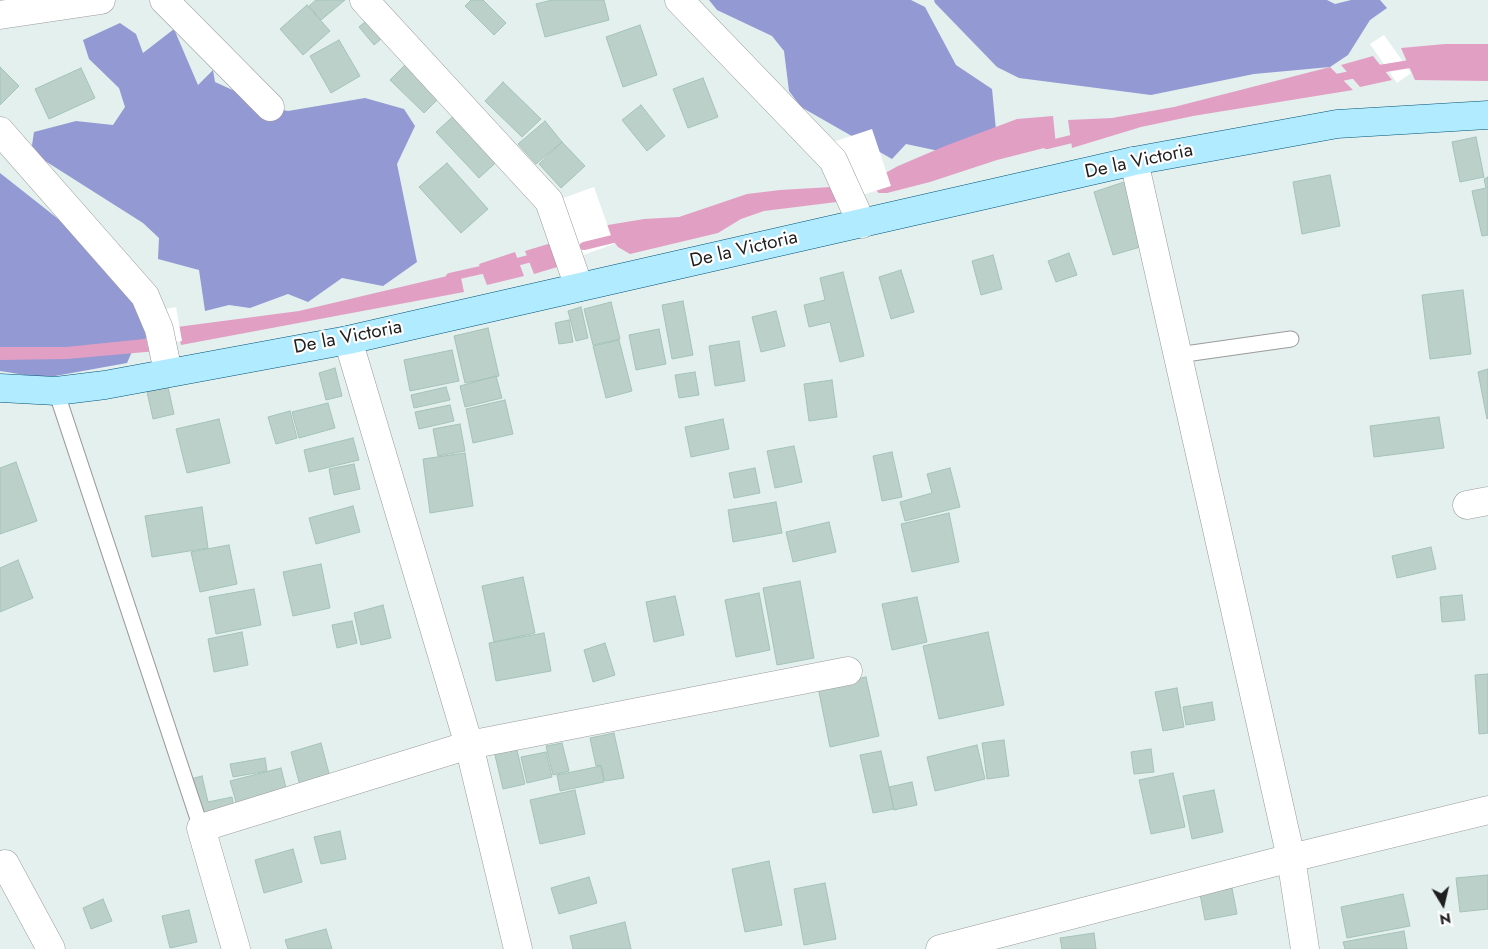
<!DOCTYPE html>
<html>
<head>
<meta charset="utf-8">
<style>
	body { margin:0 }
	#map { position:relative; width:1488px; height:949px; overflow:hidden; background:#e3f0ee; font-family:Jost,sans-serif }
	canvas { display:block }
	.north { position:absolute; left:1418px; top:879px; width:50px; height:50px; -webkit-text-stroke:4px #fff; paint-order:stroke; rotate:171deg; font-size:14px; font-weight:700; line-height:20px; text-align:center; color:#1e1e1e }
	.north::after { content:''; display:block; margin:auto; width:18px; height:22px; background:#1e1e1e; clip-path:polygon(50% 0,100% 100%,50% 72%,0 100%) }
</style>
</head>
<body>
<div id="map">
<canvas width="1488" height="949"></canvas>
<div class="north">N</div>
</div>
<script>
const context = document.querySelector('canvas').getContext('2d');
context.lineJoin = 'round';
function fillPath(path, color) { context.fillStyle = color; context.fill(path, 'evenodd'); }
const shape = rows => new Path2D(rows.map(r => 'M' + r).join(''));
function strokePath(path, color, width, dash) { context.strokeStyle = color; context.lineWidth = width; context.lineCap = dash ? 'butt' : 'round'; context.setLineDash(dash || []); context.stroke(path); }
function write(font, color, halo, rows, align = 'center') {
  context.font = font + ' Jost,sans-serif'; context.lineWidth = 4.5; context.setLineDash([]); context.textBaseline = 'middle'; context.strokeStyle = halo; context.fillStyle = color; for (const [text, x, y, turn = 0] of rows) {
    context.save(); context.translate(x, y); context.rotate((+turn || 0) * Math.PI / 180); context.textAlign = isNaN(turn) ? turn : align; if (halo) context.strokeText(text, 0, 0); context.fillText(text, 0, 0); context.restore();
  }
}
fillPath(shape([
	[709,0,911,0,925,7,956,65,992,89,996,130,967,157,906,144,892,159,801,107,789,91,784,51,772,36,717,10],
	[934,0,1327,0,1335,4,1351,0,1380,0,1387,8,1370,20,1348,55,1330,67,1254,74,1151,95,1019,78,997,67,935,3],
	[120,23,136,34,143,53,174,29,198,85,213,70,215,82,270,107,288,111,365,98,404,109,415,126,397,164,417,262,383,286,342,278,308,302,288,294,250,308,229,305,205,311,199,270,158,259,159,238,143,223,31,152,34,132,76,121,113,125,125,107,119,88,89,59,83,40],
	[0,173,123,270,159,329,134,347,127,363,44,378,0,371]
]), '#9399d3');
fillPath(shape([
	[1445,44,1488,44,1488,81,1415,80,1401,48],
	[1373,56,1392,80,1360,87,1341,65],
	[1330,67,1353,90,1193,116,1141,127,1072,148,1068,120,1112,118,1174,107],
	[1053,116,1056,145,997,160,930,182,887,193,879,193,873,187,878,177,898,166,945,146,1017,119],
	[848,186,861,199,764,211,741,219,718,233,630,254,618,247,602,226,644,219,679,217,747,194,780,190],
	[558,241,564,265,534,274,525,251],
	[515,252,524,276,487,285,479,264],
	[460,273,464,292,181,345,177,327,299,311],
	[154,338,157,351,67,359,0,360,0,347,66,347]
]), '#e29fc4');
fillPath(shape([
	[1384,35,1411,73,1397,83,1370,44],
	[872,129,891,186,837,203,818,147],
	[594,187,614,244,572,259,552,202],
	[176,307,182,341,148,347,142,314]
]), '#fff');
strokePath(shape([
	[1373,70,1416,63],
	[1332,79,1360,73],
	[1047,145,1080,137],
	[584,246,621,237],
	[509,264,536,257],
	[450,277,490,268]
]), '#e29fc4', 8);
const building = shape([
	[316,0,345,0,321,20,309,6,316,0],
	[471,0,483,0,506,23,494,35,465,6,471,0],
	[552,0,604,0,609,20,545,37,536,4,552,0],
	[307,5,330,31,303,55,280,29,307,5],
	[372,16,387,34,374,45,359,27,372,16],
	[640,25,657,75,623,87,606,37,640,25],
	[339,40,360,76,331,93,310,56,339,40],
	[410,60,444,93,424,113,390,80,410,60],
	[0,67,19,86,0,105,0,67],
	[81,68,95,98,49,119,35,89,81,68],
	[703,78,718,117,688,128,673,89,703,78],
	[503,82,541,119,522,137,485,101,503,82],
	[641,105,665,136,647,151,622,120,641,105],
	[459,111,502,157,479,178,436,132,459,111],
	[545,121,562,142,536,164,518,144,545,121],
	[1476,137,1484,177,1460,182,1452,142,1476,137],
	[562,142,585,166,561,188,539,164,562,142],
	[447,163,488,209,461,233,419,187,447,163],
	[1330,175,1340,226,1302,234,1293,182,1330,175],
	[1488,177,1488,235,1482,236,1472,191,1486,188,1484,179,1488,177],
	[1127,181,1147,245,1113,255,1094,192,1127,181],
	[1069,253,1077,275,1056,282,1048,261,1069,253],
	[993,255,1002,289,981,295,972,261,993,255],
	[901,270,914,312,891,319,879,277,901,270],
	[843,272,864,356,840,362,830,322,809,327,804,305,825,300,820,278,843,272],
	[1463,290,1471,354,1430,359,1422,295,1463,290],
	[683,301,693,355,672,359,662,305,683,301],
	[611,302,620,339,593,345,584,309,611,302],
	[581,307,588,338,576,341,568,311,581,307],
	[776,311,785,346,761,352,752,317,776,311],
	[569,320,573,342,559,344,555,323,569,320],
	[488,328,499,376,465,383,454,336,488,328],
	[659,329,666,364,636,370,629,335,659,329],
	[619,340,632,391,606,398,593,346,619,340],
	[739,341,745,381,715,386,709,346,739,341],
	[452,350,459,381,410,391,404,360,452,350],
	[335,368,342,396,326,400,319,373,335,368],
	[1488,369,1488,418,1487,419,1478,372,1488,369],
	[695,372,699,395,679,398,675,375,695,372],
	[496,376,502,398,465,407,460,386,496,376],
	[832,380,837,417,809,421,804,384,832,380],
	[168,387,174,414,153,419,147,392,168,387],
	[446,387,450,400,414,408,411,395,446,387],
	[505,400,513,434,473,443,466,409,505,400],
	[328,403,335,428,299,438,292,412,328,403],
	[450,405,454,421,419,429,415,412,450,405],
	[290,411,297,438,276,444,268,417,290,411],
	[1439,417,1444,448,1374,457,1370,426,1439,417],
	[219,419,230,463,187,473,176,429,219,419],
	[723,419,729,449,691,457,685,427,723,419],
	[460,424,465,451,438,456,433,429,460,424],
	[353,438,359,460,309,472,304,450,353,438],
	[794,446,802,482,775,488,767,451,794,446],
	[892,452,902,497,882,501,873,456,892,452],
	[465,453,473,506,430,513,423,459,465,453],
	[16,462,37,521,0,534,0,468,16,462],
	[354,464,360,489,334,495,329,469,354,464],
	[755,468,760,493,734,498,729,473,755,468],
	[950,468,960,507,905,521,900,502,932,493,927,474,950,468],
	[776,502,782,533,733,542,728,510,776,502],
	[353,506,360,532,316,544,309,518,353,506],
	[202,507,208,548,152,557,145,516,202,507],
	[949,513,959,562,912,572,901,524,949,513],
	[829,522,836,552,793,562,786,532,829,522],
	[229,545,237,584,200,592,191,552,229,545],
	[1431,547,1436,569,1397,578,1392,556,1431,547],
	[18,560,33,598,0,612,0,568,18,560],
	[321,564,330,608,293,616,283,572,321,564],
	[523,577,535,633,494,642,482,586,523,577],
	[800,581,814,658,777,665,763,588,800,581],
	[254,589,261,625,216,634,209,597,254,589],
	[759,593,770,650,736,657,725,600,759,593],
	[1462,595,1465,620,1442,622,1440,597,1462,595],
	[675,596,684,635,654,642,646,602,675,596],
	[917,597,927,642,892,650,882,604,917,597],
	[383,605,391,638,361,645,354,613,383,605],
	[352,621,357,643,337,648,332,625,352,621],
	[242,632,248,665,214,672,208,639,242,632],
	[988,632,1004,705,939,719,923,646,988,632],
	[544,633,551,671,496,681,489,643,544,633],
	[605,643,615,675,593,682,584,650,605,643],
	[1488,674,1488,733,1479,734,1475,675,1488,674],
	[866,677,879,736,830,747,818,687,866,677],
	[1177,688,1184,727,1163,731,1155,692,1177,688],
	[1212,702,1215,720,1186,725,1183,707,1212,702],
	[614,733,624,778,605,781,601,765,596,766,590,738,614,733],
	[1004,740,1009,776,987,779,982,743,1004,740],
	[321,743,332,785,302,793,291,752,321,743],
	[562,743,569,771,553,775,546,746,562,743],
	[977,745,985,779,935,791,927,757,977,745],
	[516,746,525,784,503,789,494,751,516,746],
	[1151,749,1154,772,1134,774,1131,752,1151,749],
	[881,751,894,809,873,813,860,755,881,751],
	[546,752,552,777,527,783,521,757,546,752],
	[265,758,267,771,233,777,230,764,265,758],
	[601,766,604,782,560,791,557,775,601,766],
	[281,768,288,796,238,809,230,781,281,768],
	[1173,773,1185,827,1151,834,1139,780,1173,773],
	[202,776,208,802,232,797,235,811,200,819,191,779,202,776],
	[912,782,917,805,894,810,889,787,912,782],
	[575,790,585,834,540,844,530,800,575,790],
	[1214,790,1223,832,1192,839,1183,796,1214,790],
	[340,831,346,859,321,864,314,837,340,831],
	[293,849,302,882,264,893,255,860,293,849],
	[769,861,782,925,745,932,732,869,769,861],
	[1488,875,1488,909,1460,912,1456,878,1488,875],
	[589,877,597,903,559,914,551,888,589,877],
	[825,883,836,939,804,945,794,889,825,883],
	[1232,888,1237,914,1205,920,1200,894,1232,888],
	[1403,894,1410,926,1347,938,1341,907,1403,894],
	[103,899,112,921,91,929,83,908,103,899],
	[189,910,197,942,170,948,162,916,189,910],
	[625,922,631,949,573,949,570,936,625,922],
	[326,929,332,949,288,949,285,940,326,929],
	[1404,931,1407,949,1345,949,1343,942,1404,931],
	[1094,933,1096,949,1062,949,1060,938,1094,933]
]);
fillPath(building, '#bbd0c9');
strokePath(building, '#a4c3b8', 1);
const lane = shape([
	[1178,355,1291,339],
	[56,391,201,828]
]);
const street = shape([
	[164,0,270,107],
	[364,0,549,201,579,287],
	[679,0,833,160,862,224],
	[0,15,101,0],
	[0,131,145,296,159,329,168,372],
	[1134,161,1291,858,1305,949],
	[348,340,469,745,518,949],
	[1467,505,1488,501],
	[5,864,51,949],
	[236,949,201,828,469,745,848,671],
	[940,949,1291,858,1488,810]
]);
const secondary = shape([
	[0,388,56,391,105,385,348,340,1134,161,1337,124,1488,115]
]);
strokePath(lane, '#9b9b9b', 17);
strokePath(street, '#9b9b9b', 29);
strokePath(secondary, '#005379', 29);
strokePath(lane, '#fff', 15);
strokePath(street, '#fff', 28);
strokePath(secondary, '#b1ebff', 28);
write('19px', '#1e1e1e', '#fff', [
	["De la Victoria",1139,162,-12],
	["De la Victoria",744,250,-13],
	["De la Victoria",348,338,-11]
]);
</script>
</body>
</html>
